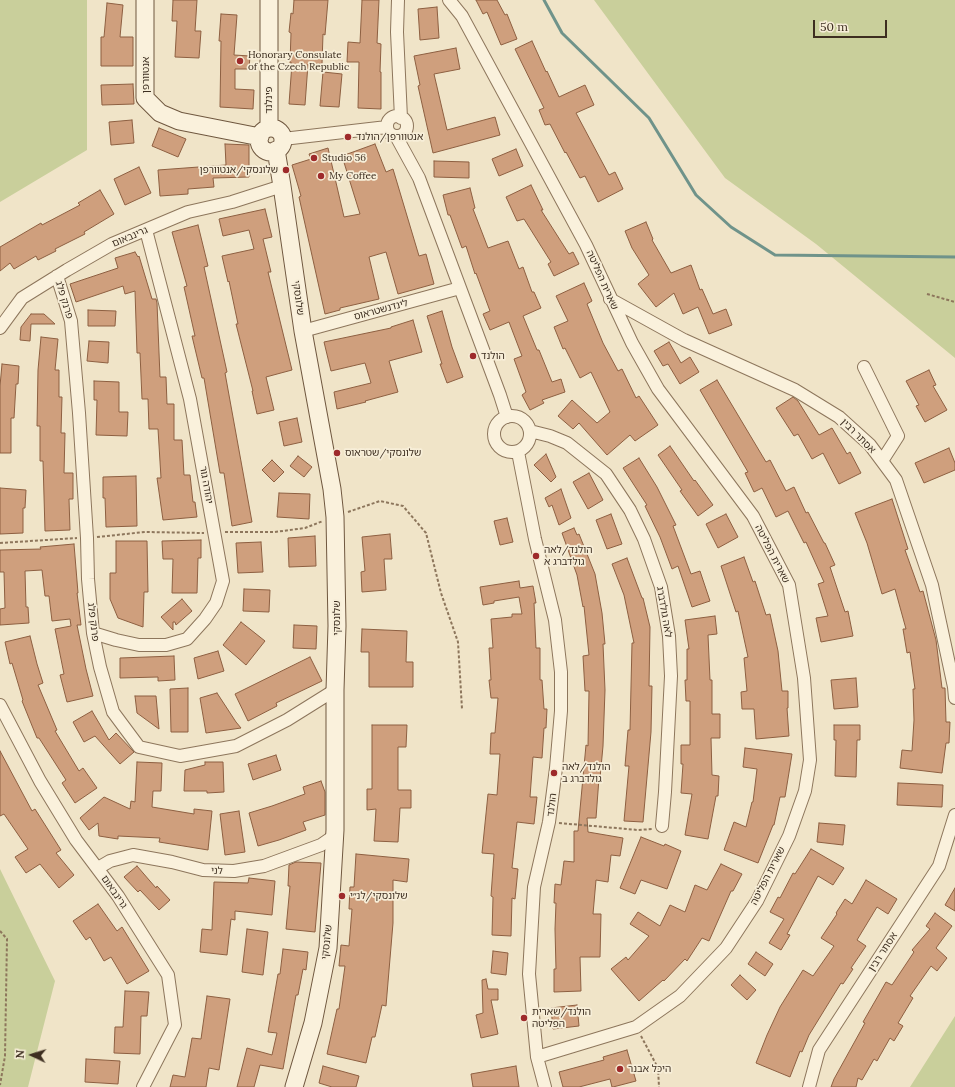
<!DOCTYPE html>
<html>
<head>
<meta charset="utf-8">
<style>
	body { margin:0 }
	#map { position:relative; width:955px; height:1087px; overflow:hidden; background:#f0e4c8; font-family:Lora,serif }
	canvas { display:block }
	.north { position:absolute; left:12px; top:1035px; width:40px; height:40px; -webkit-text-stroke:3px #f7eed8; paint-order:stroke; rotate:274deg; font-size:11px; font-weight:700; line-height:16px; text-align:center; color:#3d2e20 }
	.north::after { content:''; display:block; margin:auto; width:14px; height:18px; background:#3d2e20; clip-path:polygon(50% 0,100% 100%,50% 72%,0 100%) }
	.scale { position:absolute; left:813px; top:20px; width:74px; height:18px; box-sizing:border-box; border:2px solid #3d2e20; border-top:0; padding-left:5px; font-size:12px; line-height:14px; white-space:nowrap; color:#3d2e20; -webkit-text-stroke:3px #f7eed8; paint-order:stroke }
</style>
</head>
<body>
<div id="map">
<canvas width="955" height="1087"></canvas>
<div class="north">N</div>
<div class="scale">50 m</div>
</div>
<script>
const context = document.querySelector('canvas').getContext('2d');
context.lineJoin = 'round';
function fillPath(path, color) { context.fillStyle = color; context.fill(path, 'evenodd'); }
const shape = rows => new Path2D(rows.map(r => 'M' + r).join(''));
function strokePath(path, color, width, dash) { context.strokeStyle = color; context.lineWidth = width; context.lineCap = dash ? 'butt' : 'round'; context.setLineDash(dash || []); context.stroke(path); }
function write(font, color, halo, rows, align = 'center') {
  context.font = font + ' Lora,"Noto Sans Hebrew",serif'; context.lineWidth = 3.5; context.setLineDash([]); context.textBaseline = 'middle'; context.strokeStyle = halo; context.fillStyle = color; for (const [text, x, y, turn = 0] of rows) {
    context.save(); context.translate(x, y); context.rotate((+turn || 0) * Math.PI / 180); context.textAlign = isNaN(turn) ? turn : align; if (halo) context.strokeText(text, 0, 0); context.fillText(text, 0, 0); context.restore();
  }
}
fillPath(shape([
	[0,0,87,0,87,150,0,202],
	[594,0,955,0,955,358,816,244,725,178],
	[0,869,55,981,28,1087,0,1087],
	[955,1016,955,1087,910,1087]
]), '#c9cf9b');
strokePath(shape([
	[544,0,562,33,649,118,696,195,731,227,775,255,955,257]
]), '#6f938a', 3);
const building = shape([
	[173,0,197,0,195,31,201,31,199,58,175,57,177,21,172,21,173,0],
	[294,0,328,0,325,35,323,34,322,64,308,64,305,105,289,104,292,63,290,63,291,33,289,32,291,13,293,14,294,0],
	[362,0,379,0,377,43,381,44,380,72,381,72,381,109,358,108,359,62,347,62,348,42,360,43,362,0],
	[476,0,497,0,505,15,507,14,517,39,501,45,487,12,483,14,476,0],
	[107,3,123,5,120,37,133,37,133,66,101,66,101,37,104,37,107,3],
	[437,7,439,38,420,40,418,9,437,7],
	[221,14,237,15,234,55,250,56,249,69,235,69,235,89,254,90,253,109,220,107,221,41,219,41,221,14],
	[532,41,546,72,547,71,559,97,585,85,594,105,576,113,609,175,615,172,623,189,598,202,585,176,580,178,566,152,565,153,550,124,545,125,539,110,544,108,515,49,532,41],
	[456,48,460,69,434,74,447,130,495,117,500,135,433,153,418,86,420,85,414,56,456,48],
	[323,72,342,74,339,107,320,106,323,72],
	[133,84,134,104,102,105,101,85,133,84],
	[132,120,134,143,111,145,109,122,132,120],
	[159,128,186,139,178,157,152,146,159,128],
	[225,144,249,145,249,177,213,178,214,187,188,189,188,194,160,196,158,170,226,165,225,144],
	[375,144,386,172,393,169,419,256,426,254,434,284,398,294,386,252,369,257,379,299,340,308,340,310,325,314,299,197,301,196,292,165,311,159,309,154,328,148,344,217,360,214,342,156,375,144],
	[516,149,523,166,499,176,492,159,516,149],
	[434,161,469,162,469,178,434,177,434,161],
	[139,167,151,193,125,205,114,179,139,167],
	[531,185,543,210,541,210,569,254,573,252,579,264,554,276,548,264,551,262,524,219,517,221,506,197,531,185],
	[470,188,475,208,473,209,488,248,508,241,519,269,523,267,532,292,534,292,541,308,523,316,537,350,539,350,552,382,561,379,565,392,542,400,544,403,530,410,522,395,526,392,514,359,522,356,509,322,490,330,483,314,490,311,476,273,475,274,466,246,462,248,450,215,448,215,443,195,470,188],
	[100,190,114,214,84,232,85,234,55,249,56,251,38,260,36,256,14,269,10,263,0,271,0,247,41,223,42,225,80,205,78,203,100,190],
	[265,209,272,237,263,239,271,272,268,272,292,370,266,377,274,410,257,414,252,391,253,391,236,324,238,324,229,281,228,282,222,256,254,249,249,230,223,236,219,219,265,209],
	[646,222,653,239,652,240,671,273,691,265,700,290,702,289,713,314,726,309,732,325,709,334,698,307,683,314,674,293,656,307,638,284,649,275,632,248,625,231,646,222],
	[198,225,208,266,204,267,227,372,225,373,252,522,232,526,224,473,220,473,204,378,202,378,192,336,195,336,184,287,187,286,172,232,198,225],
	[135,252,138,257,139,256,152,299,156,299,157,303,160,377,166,377,167,404,174,404,174,440,182,440,184,475,190,475,193,502,195,502,197,517,163,520,157,478,161,478,158,429,149,429,148,399,142,399,140,353,137,353,135,291,125,294,123,286,76,302,70,284,118,268,115,258,135,252],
	[584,283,592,301,587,304,603,343,618,371,622,369,636,398,639,396,658,425,635,441,630,435,607,455,579,423,573,429,558,416,572,400,597,423,610,412,591,372,580,378,565,348,563,349,554,327,568,321,556,296,584,283],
	[88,310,116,311,115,326,88,326,88,310],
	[442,311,452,347,463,377,447,383,440,364,442,364,427,316,442,311],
	[31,314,44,314,55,324,31,324,30,341,20,340,21,327,31,314],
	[413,320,422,352,389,361,398,392,365,401,366,402,337,409,334,392,371,383,365,363,331,371,324,342,391,328,391,327,413,320],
	[41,337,58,339,55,370,59,370,59,397,62,397,61,433,65,433,64,473,73,473,73,499,69,499,70,530,45,531,43,461,40,461,40,426,37,426,38,370,41,337],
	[89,341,109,342,108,363,87,361,89,341],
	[669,342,681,363,690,357,699,372,680,384,668,364,663,366,654,351,669,342],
	[2,364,19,366,18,384,16,384,14,418,11,418,11,453,0,453,0,386,2,364],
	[929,370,936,385,933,386,947,410,925,422,916,406,919,405,906,381,929,370],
	[717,380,766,462,770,460,786,491,794,487,806,513,808,512,824,543,825,543,835,565,830,567,845,612,848,611,853,636,821,642,816,618,828,616,818,584,824,582,806,542,804,543,788,511,776,517,762,488,754,492,745,473,748,472,700,390,717,380],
	[94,381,119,382,119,412,128,412,127,436,96,435,97,400,94,400,94,381],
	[793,397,798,401,819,435,832,428,847,454,850,452,861,473,839,484,823,453,812,459,798,434,794,436,776,408,793,397],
	[297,418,302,442,284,446,279,422,297,418],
	[670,446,694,481,695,480,713,505,698,516,680,491,682,490,658,455,670,446],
	[949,448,955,463,955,470,924,483,915,463,949,448],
	[546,454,556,477,551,482,534,465,546,454],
	[298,456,312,467,304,477,290,466,298,456],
	[639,458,657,487,676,525,673,526,691,574,700,571,710,601,692,607,678,566,672,569,660,537,645,506,647,505,623,468,639,458],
	[272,460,284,472,274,482,262,470,272,460],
	[589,473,603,500,588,509,573,482,589,473],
	[136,476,137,526,106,527,105,498,103,498,103,477,136,476],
	[0,488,26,490,25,508,23,508,23,533,0,534,0,488],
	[561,489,571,518,559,525,552,505,549,507,545,498,561,489],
	[279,493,310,494,309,519,277,517,279,493],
	[892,499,908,549,905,550,920,592,923,591,936,640,942,688,945,688,946,722,950,722,949,743,946,743,942,773,900,768,902,750,912,751,914,720,913,689,915,689,910,652,907,653,903,629,906,629,895,589,882,594,867,543,855,513,892,499],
	[611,514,622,544,607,549,596,520,611,514],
	[726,514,738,537,718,548,706,524,726,514],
	[507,518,513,542,500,545,494,521,507,518],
	[574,528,577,535,579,534,595,574,602,613,605,644,603,644,605,690,603,746,600,778,599,778,596,818,587,818,588,832,623,838,620,856,611,855,608,882,596,880,593,914,601,914,600,957,580,957,581,991,554,992,554,969,556,969,555,929,556,903,554,903,555,884,561,885,564,861,574,862,574,831,578,831,586,745,588,746,589,691,585,691,583,656,589,655,584,606,583,607,577,575,562,533,574,528],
	[390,534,392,559,384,559,386,590,362,592,361,572,365,571,362,537,390,534],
	[315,536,316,566,289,567,288,538,315,536],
	[201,540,201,558,198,558,197,593,172,593,173,559,163,559,162,541,201,540],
	[116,541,147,541,148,592,144,592,143,627,118,618,110,599,110,573,116,573,116,541],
	[261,542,263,572,238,573,236,543,261,542],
	[74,544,78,593,77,593,81,625,77,625,86,669,93,696,67,702,60,675,64,674,55,629,71,626,70,619,52,621,49,596,45,596,42,570,25,571,26,607,28,607,29,623,0,625,0,609,5,608,4,572,0,572,0,550,41,549,40,547,74,544],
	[744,557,753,582,755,581,766,615,770,614,778,651,782,691,788,691,788,708,787,708,789,736,756,739,754,709,742,709,741,692,747,691,744,658,748,657,738,611,736,612,721,566,744,557],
	[627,558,642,598,643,598,650,627,649,686,652,686,651,732,643,822,624,821,629,766,625,766,628,730,630,730,632,643,634,643,624,595,612,564,627,558],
	[519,581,520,588,533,586,536,603,534,603,536,648,540,648,540,680,542,680,544,709,547,709,546,728,544,728,542,758,533,757,530,797,537,797,534,824,517,822,512,868,518,869,515,899,512,898,511,936,492,935,493,897,491,896,494,854,482,853,488,794,497,795,500,754,490,754,491,733,495,733,498,698,491,698,489,680,491,680,489,648,493,648,491,619,512,617,512,614,522,614,519,597,494,601,494,603,483,605,480,587,519,581],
	[244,589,270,590,269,612,243,611,244,589],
	[182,599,192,611,176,625,175,622,173,622,173,630,161,617,182,599],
	[715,616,717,634,708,635,710,680,712,680,712,714,720,714,720,738,711,738,712,775,719,776,718,796,716,796,708,839,685,835,692,794,681,793,683,764,681,764,681,745,690,745,690,701,686,701,685,680,687,680,687,649,689,649,685,620,715,616],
	[241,622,265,641,246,665,223,645,241,622],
	[294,625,317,626,316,649,293,648,294,625],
	[362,629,407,631,406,662,413,662,413,687,369,687,369,652,361,652,362,629],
	[30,636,37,664,43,683,38,685,57,730,55,731,79,771,83,768,97,788,75,803,62,783,66,780,39,738,37,738,22,701,23,700,12,663,10,664,5,642,30,636],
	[218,651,224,671,198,679,194,658,218,651],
	[174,656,175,680,158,681,158,677,120,678,120,658,174,656],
	[310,657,322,681,276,703,277,706,248,721,235,694,310,657],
	[856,678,858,707,834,709,831,680,856,678],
	[188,688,188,732,171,732,170,689,188,688],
	[217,693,236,722,241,728,206,733,200,698,217,693],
	[135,696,156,696,159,729,137,713,135,696],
	[92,711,109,740,116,733,134,752,120,764,95,736,84,742,73,722,92,711],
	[372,725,407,725,406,747,398,747,398,790,411,790,411,808,400,808,398,842,374,841,376,809,367,810,367,789,372,789,372,725],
	[834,725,860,725,860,740,857,740,856,777,835,776,836,740,834,740,834,725],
	[745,748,792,754,785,797,780,797,774,825,773,825,758,863,724,850,734,822,746,827,752,802,753,802,757,769,743,767,745,748],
	[0,751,32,811,35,809,61,850,56,853,74,875,59,888,40,864,26,873,15,857,28,849,4,814,0,816,0,751],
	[276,755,281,770,253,780,248,764,276,755],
	[137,762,162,763,161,791,153,791,152,807,194,814,194,809,212,811,208,850,159,842,160,838,118,836,118,839,99,836,98,823,89,830,80,818,104,797,130,809,131,801,135,802,137,762],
	[205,762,223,762,224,792,207,793,207,791,184,791,185,770,205,765,205,762],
	[321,781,325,792,325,815,303,822,306,830,279,840,258,846,249,813,272,806,305,794,303,787,321,781],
	[898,783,943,785,942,807,897,805,898,783],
	[239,811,245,852,225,855,220,814,239,811],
	[819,823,845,825,843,845,817,842,819,823],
	[641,837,664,846,665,844,681,851,667,889,641,880,635,894,620,888,641,837],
	[811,849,844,868,833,885,818,876,787,934,790,935,781,950,769,943,784,919,770,912,778,897,780,898,793,873,795,874,811,849],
	[356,854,409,859,407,882,393,880,393,923,386,1006,382,1005,375,1037,372,1037,366,1063,327,1054,337,1009,339,1009,345,966,339,966,341,945,349,946,352,909,349,909,350,887,354,887,356,854],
	[296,862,321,863,315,932,286,929,290,886,288,886,289,865,296,862],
	[721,864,742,874,733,891,731,891,709,941,702,938,687,961,685,959,664,981,663,980,639,1001,611,969,626,957,628,960,649,936,630,924,638,912,660,926,670,905,685,912,695,885,707,890,721,864],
	[137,866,156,888,157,886,170,900,159,910,140,890,138,892,124,877,137,866],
	[249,878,275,881,272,915,235,911,235,920,231,919,227,955,200,952,202,929,212,930,214,882,248,883,249,878],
	[866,880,897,899,888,914,877,907,857,940,866,946,851,968,853,969,843,984,841,983,809,1035,802,1052,800,1051,790,1077,756,1063,767,1035,780,1007,803,970,813,976,834,946,821,938,837,914,836,913,845,899,852,904,866,880],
	[955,888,955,911,945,905,955,888],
	[98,904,117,931,122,927,149,971,127,984,111,957,104,961,90,937,86,940,73,921,98,904],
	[935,913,952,926,936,948,947,958,937,971,931,966,910,996,913,998,898,1023,903,1026,894,1041,890,1038,877,1061,874,1059,862,1080,858,1078,856,1087,831,1087,834,1079,865,1023,863,1022,878,996,886,982,892,985,914,952,912,950,930,929,926,926,935,913],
	[247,929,268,932,263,975,242,972,247,929],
	[283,949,308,952,306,970,303,969,298,995,296,995,283,1069,260,1065,254,1087,237,1087,247,1048,272,1055,277,1033,268,1032,278,974,280,974,283,949],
	[493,951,508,953,506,975,491,973,493,951],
	[756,952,773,964,765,976,748,964,756,952],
	[740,975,756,990,747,1000,731,985,740,975],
	[486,979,488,989,498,989,498,1000,491,1000,498,1034,481,1038,476,1015,483,1013,482,980,486,979],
	[125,991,149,992,147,1016,141,1016,140,1054,114,1053,115,1027,123,1027,125,991],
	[207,996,230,999,219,1070,209,1068,206,1087,170,1087,173,1075,185,1077,192,1038,201,1039,207,996],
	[577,1005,579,1026,553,1029,551,1008,577,1005],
	[627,1050,636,1081,613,1087,612,1087,610,1079,579,1087,563,1087,559,1072,604,1060,603,1057,627,1050],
	[86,1059,120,1061,118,1084,85,1082,86,1059],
	[323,1066,359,1076,356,1087,332,1087,319,1083,323,1066],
	[516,1066,519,1087,473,1087,471,1074,516,1066]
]);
fillPath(building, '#cf9f7d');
strokePath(building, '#8d5f41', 1);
const street = shape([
	[398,0,397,32,401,118],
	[449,0,462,16,586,245,632,343,658,389,753,516,789,585,804,678,810,760,805,791,789,836,757,901,726,948,680,996,636,1027,537,1057],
	'387 126a10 10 0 1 1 20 0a10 10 0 1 1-20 0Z',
	[396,136,419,178,500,395,507,417],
	[283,139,387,127],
	[57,276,71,321,79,413,87,538,88,579,93,633,100,667,113,712,139,747,180,756,236,746,287,720,335,690],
	[610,299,684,340,795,390,839,417,870,445,896,480,932,585,954,687,955,698],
	[0,328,22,298,67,270,112,244,188,212,232,202,282,186],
	[303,331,460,288],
	[864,367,898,436,882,461],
	'494 434a18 18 0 1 1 36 0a18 18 0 1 1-36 0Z',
	[530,431,550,436,567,443,606,474,630,510,644,539,661,587,669,636,671,676,665,792,662,826],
	[518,452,535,539,555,620,561,672,561,711,556,768,549,822,534,887,529,974,537,1057,545,1087],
	[93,633,116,640,139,645,166,645,187,639,205,619,216,603,223,581,190,399,146,230],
	[0,705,40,781,76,840,118,896,168,975,175,1025,143,1087],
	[98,868,110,861,133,855,172,862,203,870,234,871,264,866,321,845,334,836],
	[809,1087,819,1050,939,866,955,815]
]);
const secondary = shape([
	[145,0,145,98,160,113,179,121,260,137],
	[269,0,269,128],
	'259 140a12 12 0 1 1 24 0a12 12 0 1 1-24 0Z',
	[276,150,282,186,303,331,332,489,335,517,337,626,335,690,335,830,328,948,313,1023,294,1087]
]);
strokePath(street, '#8d765c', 14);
strokePath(secondary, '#6f573f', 19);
strokePath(shape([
	[927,294,955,302],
	[348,512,380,501,403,506,426,533,441,593,458,642,462,709],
	[225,532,275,532,305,528,323,521],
	[97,537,145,532,204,533],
	[0,543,77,538],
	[559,823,638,830,652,829],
	[0,931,7,939,5,1056,0,1085],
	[641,1036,658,1068,659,1087]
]), '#8d765c', 2, [3, 2]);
strokePath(street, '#faf1dc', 12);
strokePath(secondary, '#faf1dc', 17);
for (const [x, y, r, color] of [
	[240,61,4,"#9e2a2b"],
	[348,137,4,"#9e2a2b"],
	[314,158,4,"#9e2a2b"],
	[286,170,4,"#9e2a2b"],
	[321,176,4,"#9e2a2b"],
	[473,356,4,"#9e2a2b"],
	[337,453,4,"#9e2a2b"],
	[536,556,4,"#9e2a2b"],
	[554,773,4,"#9e2a2b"],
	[342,896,4,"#9e2a2b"],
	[524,1018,4,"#9e2a2b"],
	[620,1069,4,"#9e2a2b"]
]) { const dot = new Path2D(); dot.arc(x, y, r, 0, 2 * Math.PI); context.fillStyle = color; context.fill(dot); strokePath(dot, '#f7eed8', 1.5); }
write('10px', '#3d2e20', '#f7eed8', [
	["Honorary Consulate",248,55],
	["of the Czech Republic",248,67],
	["אנטוורפן/הולנד",356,137],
	["Studio 56",322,158],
	["שלונסקי/אנטוורפן",278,170,"right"],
	["My Coffee",329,176],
	["הולנד",481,356],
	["שלונסקי/שטראוס",345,453],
	["הולנד/לאה",544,550],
	["גולדברג א",544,562],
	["הולנד/לאה",562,767],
	["גולדברג ב",562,779],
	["שלונסקי/לנ״י",350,896],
	["הולנד/שארית",532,1012],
	["הפליטה",532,1024],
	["היכל אבנר",628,1069]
], 'left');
write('10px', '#3d2e20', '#f7eed8', [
	["אנטוורפן",146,75,-90],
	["פינלנד",269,100,-90],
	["גרינבאום",130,237,-23],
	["שארית הפליטה",602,280,66],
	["שלונסקי",298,298,82],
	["פרנק פלג",64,300,73],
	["לינדנשטראוס",381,310,-15],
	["אסתר רבין",858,436,45],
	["יהודה גור",206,485,80],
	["שארית הפליטה",772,554,63],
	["לאה גולדברג",664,612,80],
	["שלונסקי",337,618,-90],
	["פרנק פלג",93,622,83],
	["הולנד",552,805,-83],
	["לני",217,871,2],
	["שארית הפליטה",768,876,-63],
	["גרינבאום",114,892,55],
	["שלונסקי",327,942,-84],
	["אסתר רבין",883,952,-57]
]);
</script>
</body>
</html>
